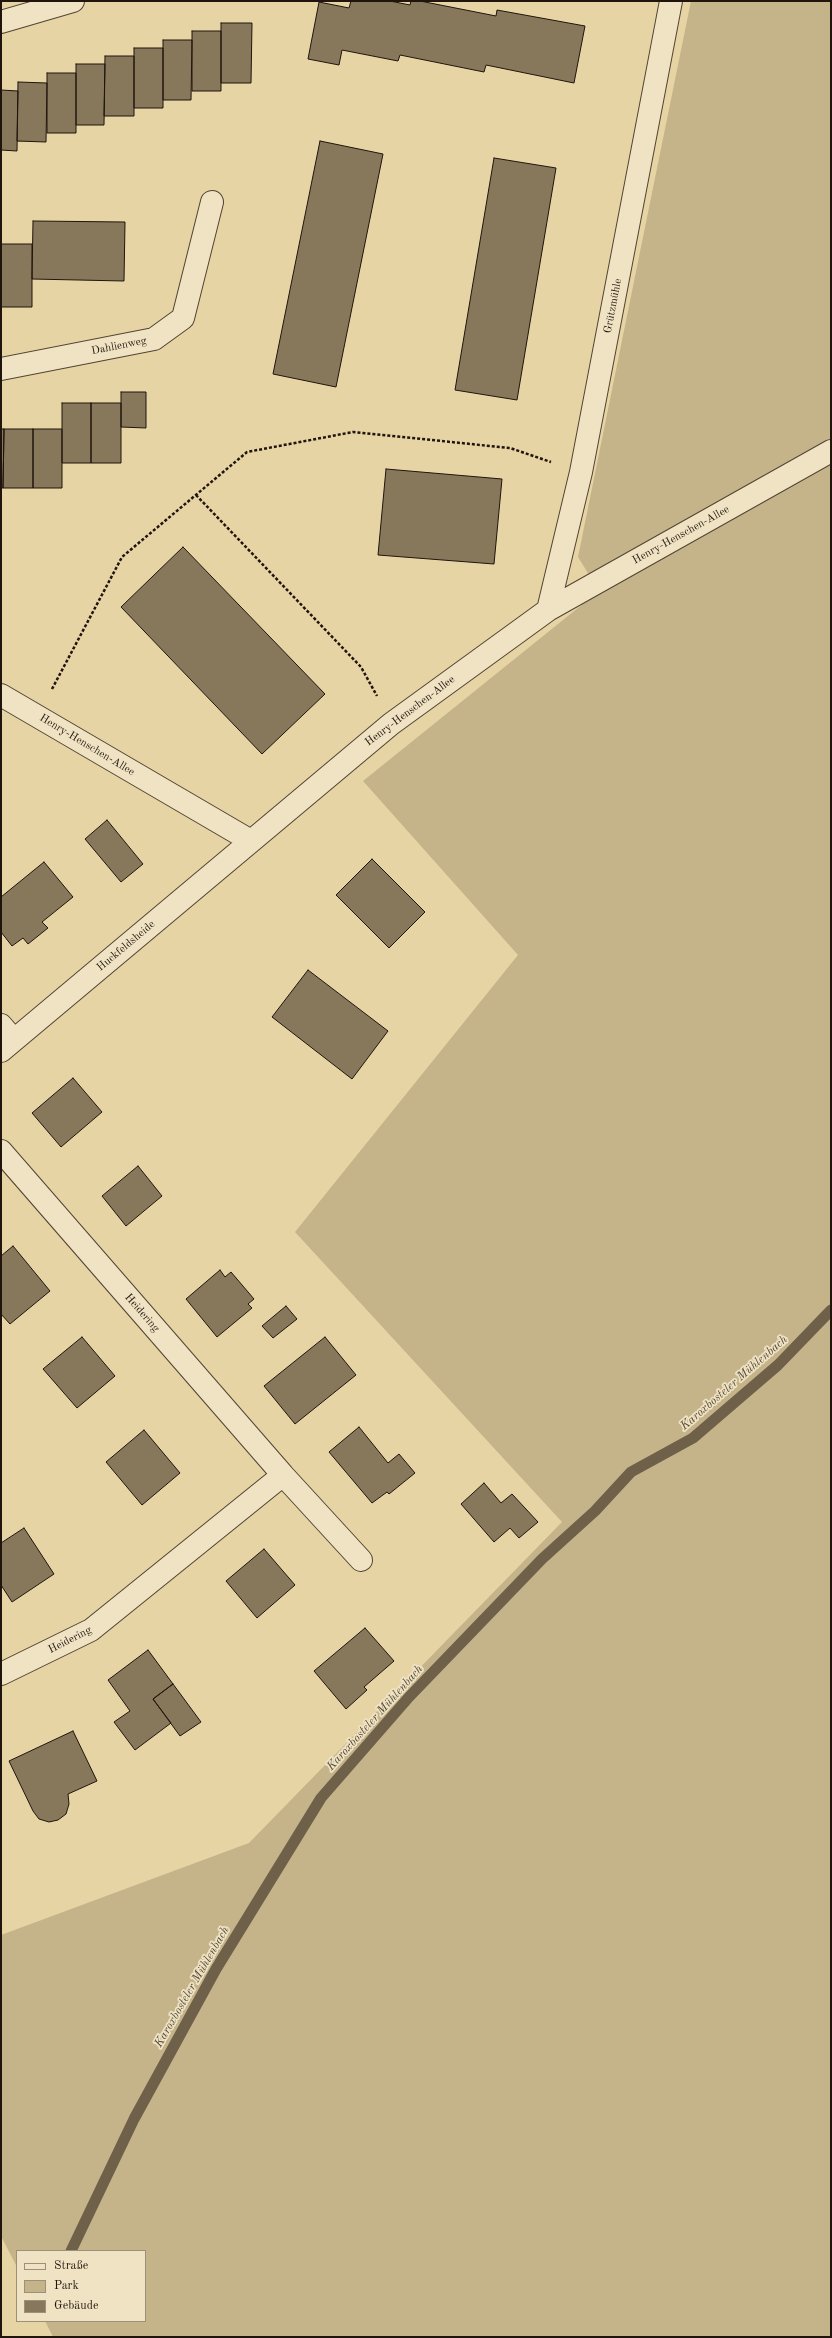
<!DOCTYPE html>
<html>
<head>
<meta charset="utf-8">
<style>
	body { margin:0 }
	#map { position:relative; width:832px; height:2338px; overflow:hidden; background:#e7d4a4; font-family:"Old Standard TT",serif }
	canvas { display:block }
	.frame { position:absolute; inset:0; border:2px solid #20140d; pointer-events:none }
	.legend { position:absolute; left:16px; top:2250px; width:130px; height:72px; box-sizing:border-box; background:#efe3c4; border:1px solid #9c907b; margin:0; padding:5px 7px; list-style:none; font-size:12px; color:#20140d }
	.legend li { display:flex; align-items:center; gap:8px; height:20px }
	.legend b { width:20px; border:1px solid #9c907b }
</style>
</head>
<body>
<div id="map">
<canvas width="832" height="2338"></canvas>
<div class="frame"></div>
<ul class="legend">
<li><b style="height:5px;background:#efe3c4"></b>Straße</li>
<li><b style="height:11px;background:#c5b38a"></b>Park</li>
<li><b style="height:11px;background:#87785c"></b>Gebäude</li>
</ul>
</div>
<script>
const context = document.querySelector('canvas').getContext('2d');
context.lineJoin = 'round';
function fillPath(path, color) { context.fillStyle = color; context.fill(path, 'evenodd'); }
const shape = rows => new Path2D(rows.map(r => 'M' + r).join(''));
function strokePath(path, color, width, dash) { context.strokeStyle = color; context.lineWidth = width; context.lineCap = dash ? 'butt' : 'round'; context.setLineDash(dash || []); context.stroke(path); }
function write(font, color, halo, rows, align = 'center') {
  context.font = font + ' "Old Standard TT",serif'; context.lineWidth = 3.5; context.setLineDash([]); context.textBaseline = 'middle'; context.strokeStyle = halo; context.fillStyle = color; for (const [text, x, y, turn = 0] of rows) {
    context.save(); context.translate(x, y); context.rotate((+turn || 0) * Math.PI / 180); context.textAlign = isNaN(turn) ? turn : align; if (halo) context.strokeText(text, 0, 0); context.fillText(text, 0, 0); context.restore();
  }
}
fillPath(shape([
	[691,1,831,1,831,2337,53,2337,45,2321,145,2321,145,2251,17,2251,17,2267,1,2236,1,1935,249,1843,562,1522,295,1232,518,955,363,781,599,591,578,557]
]), '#c5b38a');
strokePath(shape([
	[71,2251,134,2119,216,1969,321,1798,409,1697,542,1559,595,1511,631,1472,693,1438,778,1365,831,1310]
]), '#6f6049', 11);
const building = shape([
	[351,1,390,1,410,5,411,1,420,1,496,16,497,10,585,26,574,83,486,65,484,72,400,55,398,61,342,50,339,65,308,59,319,2,349,8,351,1],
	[221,23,252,23,251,83,221,83,221,23],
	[192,31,221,31,221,91,192,91,192,31],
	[163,40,192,40,191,100,163,100,163,40],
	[134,48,163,48,163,108,134,108,134,48],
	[105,56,134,56,134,116,104,116,105,56],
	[76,64,105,64,104,125,76,125,76,64],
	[47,73,76,73,76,133,47,133,47,73],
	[18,82,47,83,46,142,17,141,18,82],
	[1,90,18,91,17,151,1,150,1,90],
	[320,141,383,154,336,387,273,374,320,141],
	[494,158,556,168,517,400,455,390,494,158],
	[33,221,125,222,124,281,32,279,33,221],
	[1,244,32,244,32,307,1,307,1,244],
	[121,392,146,392,146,428,121,427,121,392],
	[62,403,91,403,91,463,62,463,62,403],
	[91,403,121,403,121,463,91,463,91,403],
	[1,429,4,429,3,488,1,488,1,429],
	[4,429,33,429,33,488,3,488,4,429],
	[33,429,62,429,62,488,33,488,33,429],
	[386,469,502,479,494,564,378,555,386,469],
	[183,547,325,694,262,754,121,607,183,547],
	[107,820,143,864,121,882,85,839,107,820],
	[372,859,425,912,389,948,336,895,372,859],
	[44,862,73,897,42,922,48,928,28,944,23,938,12,946,1,932,1,897,44,862],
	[308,970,388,1031,352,1079,272,1017,308,970],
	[73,1078,102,1112,61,1147,32,1113,73,1078],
	[138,1166,162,1196,126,1226,102,1196,138,1166],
	[13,1246,50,1291,10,1324,1,1314,1,1256,13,1246],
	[220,1270,225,1277,231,1272,254,1299,248,1304,252,1308,217,1337,186,1299,220,1270],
	[286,1306,297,1319,273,1338,262,1326,286,1306],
	[82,1337,115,1376,77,1408,43,1369,82,1337],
	[325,1337,356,1375,295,1424,264,1386,325,1337],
	[359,1427,388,1463,399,1454,415,1473,389,1494,387,1492,372,1503,329,1452,359,1427],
	[144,1430,180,1473,142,1505,106,1462,144,1430],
	[484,1483,501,1503,512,1494,538,1522,519,1538,510,1528,494,1542,461,1504,484,1483],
	[24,1528,54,1574,12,1602,1,1585,1,1543,24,1528],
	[264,1549,295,1585,257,1618,226,1581,264,1549],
	[365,1628,394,1661,364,1687,367,1690,346,1709,314,1671,365,1628],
	[148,1650,173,1684,153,1699,171,1723,135,1750,114,1722,130,1711,108,1680,148,1650],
	[173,1684,201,1722,180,1736,153,1699,173,1684],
	[73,1731,97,1781,68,1794,69,1804,66,1814,58,1820,49,1822,39,1819,33,1811,9,1761,73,1731]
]);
fillPath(building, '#87785c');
strokePath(building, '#20140d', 1);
const minor = shape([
	[1,22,73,1],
	[1,369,154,339,183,318,212,202],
	[548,610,581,472,671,1],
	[1,695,251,841],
	[1,1025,14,1040],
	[1,1051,391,724,548,610,831,451],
	[1,1151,283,1475,361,1560],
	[1,1674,91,1630,283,1475]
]);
strokePath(minor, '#524433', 24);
strokePath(shape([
	[196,495,361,667,377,696],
	[52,689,122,557,247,452,353,432,510,448,551,462]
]), '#20140d', 2.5, [3, 2]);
strokePath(minor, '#efe3c4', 22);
write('11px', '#20140d', '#efe3c4', [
	["Grützmühle",613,306,-79],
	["Dahlienweg",119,346,-11],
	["Henry-Henschen-Allee",681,535,-29],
	["Henry-Henschen-Allee",410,711,-37],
	["Henry-Henschen-Allee",87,745,31],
	["Huckfeldsheide",126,946,-40],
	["Heidering",142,1313,49],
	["Heidering",70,1640,-27]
]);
write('italic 12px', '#544735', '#efe3c4', [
	["Karoxbosteler Mühlenbach",734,1383,-41],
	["Karoxbosteler Mühlenbach",375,1718,-48],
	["Karoxbosteler Mühlenbach",192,1987,-60]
]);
</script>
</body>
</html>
